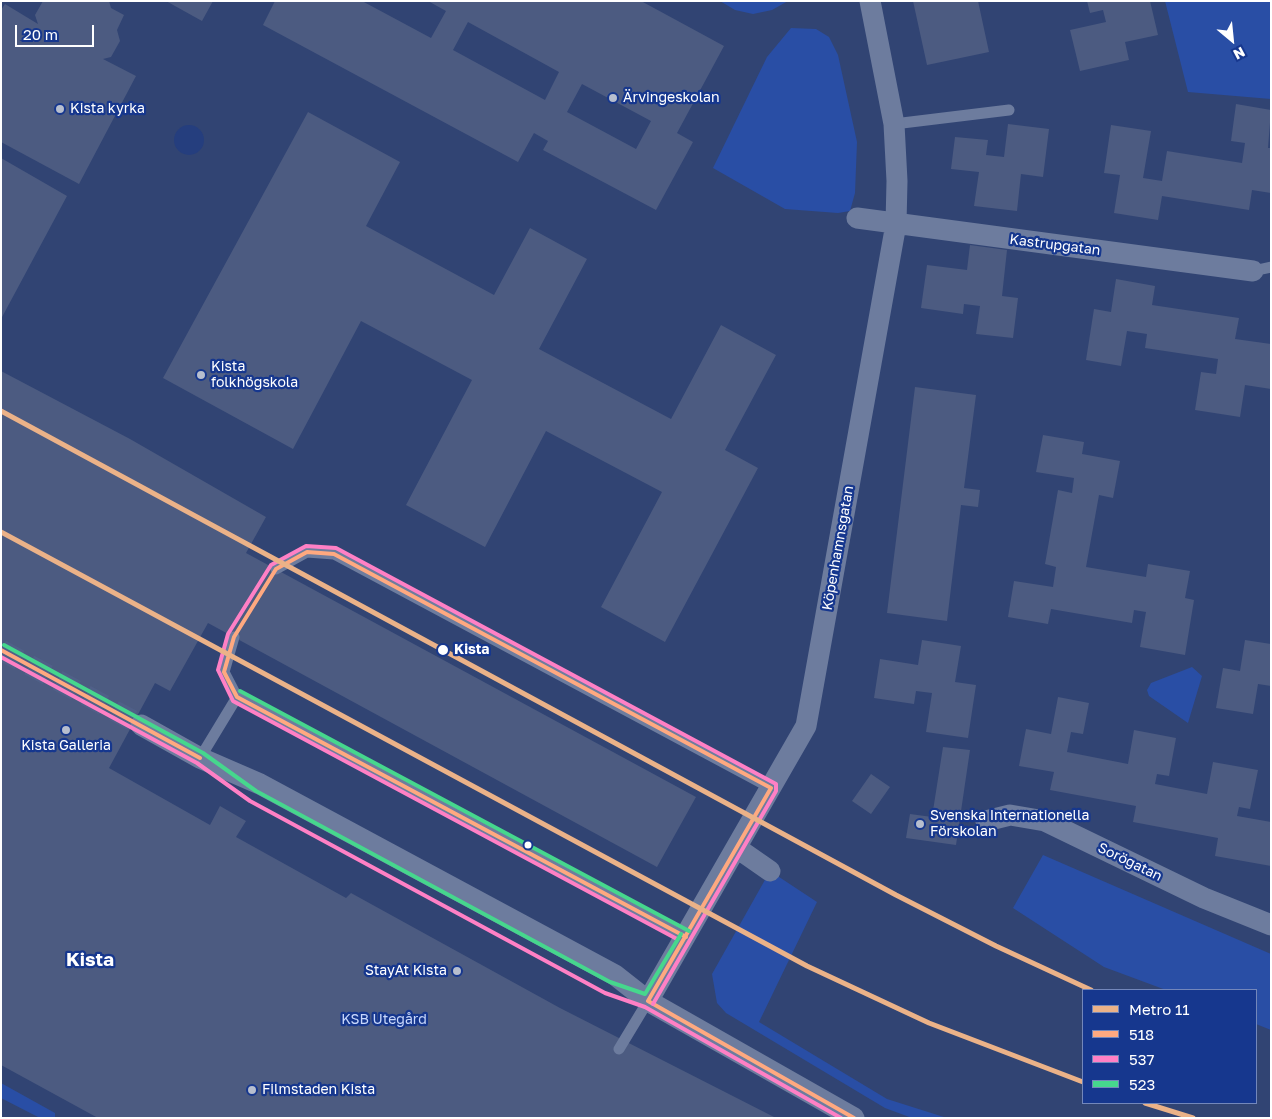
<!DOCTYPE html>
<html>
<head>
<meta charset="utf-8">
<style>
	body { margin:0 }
	#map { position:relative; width:1272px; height:1119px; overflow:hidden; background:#314473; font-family:"Golos Text",sans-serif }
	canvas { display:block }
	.frame { position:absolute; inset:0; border:2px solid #fff; pointer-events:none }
	.legend { position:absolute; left:1082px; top:989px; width:175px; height:115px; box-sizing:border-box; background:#16378e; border:1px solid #7387bb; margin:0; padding:6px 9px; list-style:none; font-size:15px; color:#fff }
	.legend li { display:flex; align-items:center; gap:10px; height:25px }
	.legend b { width:25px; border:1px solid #7387bb }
	.north { position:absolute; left:1207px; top:15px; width:50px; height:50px; -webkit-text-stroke:4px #16378e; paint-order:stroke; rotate:152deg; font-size:14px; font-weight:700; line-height:20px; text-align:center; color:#fff }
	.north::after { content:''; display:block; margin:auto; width:18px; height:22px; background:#fff; clip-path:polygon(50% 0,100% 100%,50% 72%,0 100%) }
	.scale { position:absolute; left:15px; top:25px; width:79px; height:22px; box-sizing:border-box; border:2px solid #fff; border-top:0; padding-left:6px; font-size:15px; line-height:18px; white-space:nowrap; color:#fff; -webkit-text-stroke:4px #16378e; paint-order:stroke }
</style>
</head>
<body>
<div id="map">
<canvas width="1272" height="1119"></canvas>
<div class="frame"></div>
<ul class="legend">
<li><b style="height:6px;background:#ebb288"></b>Metro 11</li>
<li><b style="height:6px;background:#ffa980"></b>518</li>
<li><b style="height:6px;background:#ff80c5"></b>537</li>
<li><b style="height:6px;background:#46d78d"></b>523</li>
</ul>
<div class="north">N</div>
<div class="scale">20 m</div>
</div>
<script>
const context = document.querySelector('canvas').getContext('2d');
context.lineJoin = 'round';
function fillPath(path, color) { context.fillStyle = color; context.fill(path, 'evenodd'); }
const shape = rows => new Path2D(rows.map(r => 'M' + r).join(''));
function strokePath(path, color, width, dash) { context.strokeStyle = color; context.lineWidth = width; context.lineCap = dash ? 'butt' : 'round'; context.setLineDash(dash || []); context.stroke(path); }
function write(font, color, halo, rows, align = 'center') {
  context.font = font + ' "Golos Text",sans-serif'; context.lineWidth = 4.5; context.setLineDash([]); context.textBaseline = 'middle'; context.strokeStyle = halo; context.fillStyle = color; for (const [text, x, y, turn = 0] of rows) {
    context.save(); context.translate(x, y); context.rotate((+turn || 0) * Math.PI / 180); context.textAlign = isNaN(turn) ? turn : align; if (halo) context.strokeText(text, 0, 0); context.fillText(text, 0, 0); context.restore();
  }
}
fillPath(shape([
	[720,1,788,1,772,10,753,14,735,10],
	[1165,1,1271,1,1271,99,1188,92],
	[791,28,816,29,829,37,838,55,857,142,855,193,850,211,838,213,785,209,713,168,767,57],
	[1192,667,1202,676,1188,723,1149,696,1147,690,1151,683],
	[1043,855,1271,954,1271,1030,1256,1024,1256,990,1166,990,1104,967,1013,908],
	[770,871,817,902,759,1022,887,1099,947,1118,912,1118,885,1108,726,1013,717,1003,712,974],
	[1,1083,55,1113,55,1118,40,1118,1,1098]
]), '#294ea5');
fillPath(shape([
	'174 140a15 15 0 1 1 30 0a15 15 0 1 1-30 0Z'
]), '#253e7e');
fillPath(shape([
	[43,1,109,1,111,8,124,15,117,30,120,41,111,57,103,59,136,76,79,184,1,142,1,10,5,4,38,24,35,15],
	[166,1,213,1,202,21],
	[275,1,362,1,431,38,446,11,428,1,641,1,724,46,677,133,693,142,656,210,543,150,548,141,534,133,518,162,263,25],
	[468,22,559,72,545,100,453,50],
	[582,84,651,121,636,149,567,112],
	[913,1,978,1,989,52,927,65],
	[1087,1,1150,1,1158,35,1125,42,1129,60,1080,71,1070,30,1106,22,1103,10,1090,13],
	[1236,104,1271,110,1268,148,1271,148,1271,193,1252,190,1249,210,1162,196,1158,220,1114,213,1120,175,1104,173,1111,125,1151,131,1143,178,1162,181,1167,151,1242,163,1245,143,1231,141],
	[308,112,400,162,366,226,494,295,530,228,587,259,539,349,671,419,721,325,776,355,725,450,758,468,665,642,601,607,662,492,546,431,485,547,406,505,472,380,361,321,293,449,163,378],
	[1008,124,1049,129,1043,177,1021,174,1017,211,974,206,979,172,951,169,955,137,988,140,986,155,1004,157],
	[1,158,67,196,1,319],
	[970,245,1007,250,1002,296,1018,298,1013,338,976,334,980,306,964,304,963,314,921,308,927,265,967,270],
	[1116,279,1155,286,1152,305,1239,318,1235,339,1271,344,1271,389,1245,385,1240,417,1195,410,1201,372,1216,374,1218,359,1145,348,1147,334,1127,331,1121,366,1086,360,1094,309,1111,312],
	[1,371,130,439,266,517,246,553,696,797,657,867,208,623,170,691,155,683,109,768,210,825,220,806,246,821,236,837,346,898,351,893,560,1008,776,1118,98,1118,1,1065],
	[915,387,976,395,964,488,980,490,978,507,961,505,947,621,887,613],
	[1043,435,1084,442,1082,454,1120,461,1113,498,1099,495,1086,567,1146,577,1148,564,1190,571,1185,598,1194,600,1185,655,1140,647,1146,612,1134,610,1132,623,1051,609,1048,624,1008,617,1014,581,1053,587,1056,567,1045,564,1058,490,1072,493,1074,478,1036,472],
	[922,640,961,646,955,682,976,685,968,738,926,732,932,693,916,691,914,704,874,698,880,659,918,665],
	[1245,640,1271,644,1271,686,1258,684,1253,714,1216,708,1223,668,1240,671],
	[1058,697,1089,703,1083,734,1071,732,1067,752,1128,764,1134,730,1176,738,1169,776,1157,774,1155,784,1207,794,1213,762,1258,770,1250,809,1239,807,1237,816,1271,822,1271,866,1215,856,1218,838,1133,822,1136,806,1050,790,1054,772,1019,766,1026,729,1051,734],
	[943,747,970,750,956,845,906,838,910,814,932,817],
	[871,774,890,787,871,814,852,801]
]), '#4c5b81');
strokePath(shape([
	[1,650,141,725]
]), '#506088', 21, [21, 11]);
strokePath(shape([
	[894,124,1009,110],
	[1253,271,1271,267],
	[276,569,307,552,334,554,771,788],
	[234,637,224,672,237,697,686,937],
	[200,758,237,697],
	[619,1049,648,1001]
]), '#6d7c9e', 11);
strokePath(shape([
	[857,218,1253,271],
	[141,725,200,758,260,784,615,975,648,1001,854,1118],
	[986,821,1010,815,1045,821,1204,898,1271,925],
	[737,848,770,871],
	[648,1001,806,726,896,224,897,181,894,124,870,1]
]), '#6d7c9e', 21);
strokePath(shape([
	[1,650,200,758],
	[686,937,237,697,224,672,234,637,276,569,307,552,334,554,771,788],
	[648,1001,771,788],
	[648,1001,854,1118]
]), '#ffa980', 4);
strokePath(shape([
	[1,657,197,763,250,801,605,993,645,1007,841,1118],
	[653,1004,776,791,776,784,336,548,306,546,271,565,228,634,218,670,233,701,677,939]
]), '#ff80c5', 4);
strokePath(shape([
	[4,645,203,753,256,791,610,982,645,994,681,934],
	[240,691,689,931]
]), '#46d78d', 4);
strokePath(shape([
	[1,411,896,895,996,946,1091,990],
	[1,532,807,966,929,1023,1083,1082],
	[1145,1103,1193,1118]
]), '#ebb288', 5);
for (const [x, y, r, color] of [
	[613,98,5,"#b7bece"],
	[60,109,5,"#b7bece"],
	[201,375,5,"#b7bece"],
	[443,650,6,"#fff"],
	[66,730,5,"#b7bece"],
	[920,824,5,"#b7bece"],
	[528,845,4.5,"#fff"],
	[457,971,5,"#b7bece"],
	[252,1090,5,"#b7bece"]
]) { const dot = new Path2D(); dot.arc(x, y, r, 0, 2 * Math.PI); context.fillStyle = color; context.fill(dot); strokePath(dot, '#16378e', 2); }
write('14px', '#fff', '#16378e', [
	["Ärvingeskolan",623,98],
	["Kista kyrka",70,109],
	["Kista",211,367],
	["folkhögskola",211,383],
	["Kista Galleria",66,746,"center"],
	["Svenska Internationella",930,816],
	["Förskolan",930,832],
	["StayAt Kista",447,971,"right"],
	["Filmstaden Kista",262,1090]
], 'left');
write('14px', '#fff', '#16378e', [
	["Kastrupgatan",1055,245,7],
	["Köpenhamnsgatan",838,548,-80],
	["Sorögatan",1130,862,26]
]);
write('bold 14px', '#fff', '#16378e', [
	["Kista",454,650]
], 'left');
write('14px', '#c8d7fb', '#16378e', [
	["KSB Utegård",384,1020]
]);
write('bold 19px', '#fff', '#16378e', [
	["Kista",90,960]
]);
</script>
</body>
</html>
